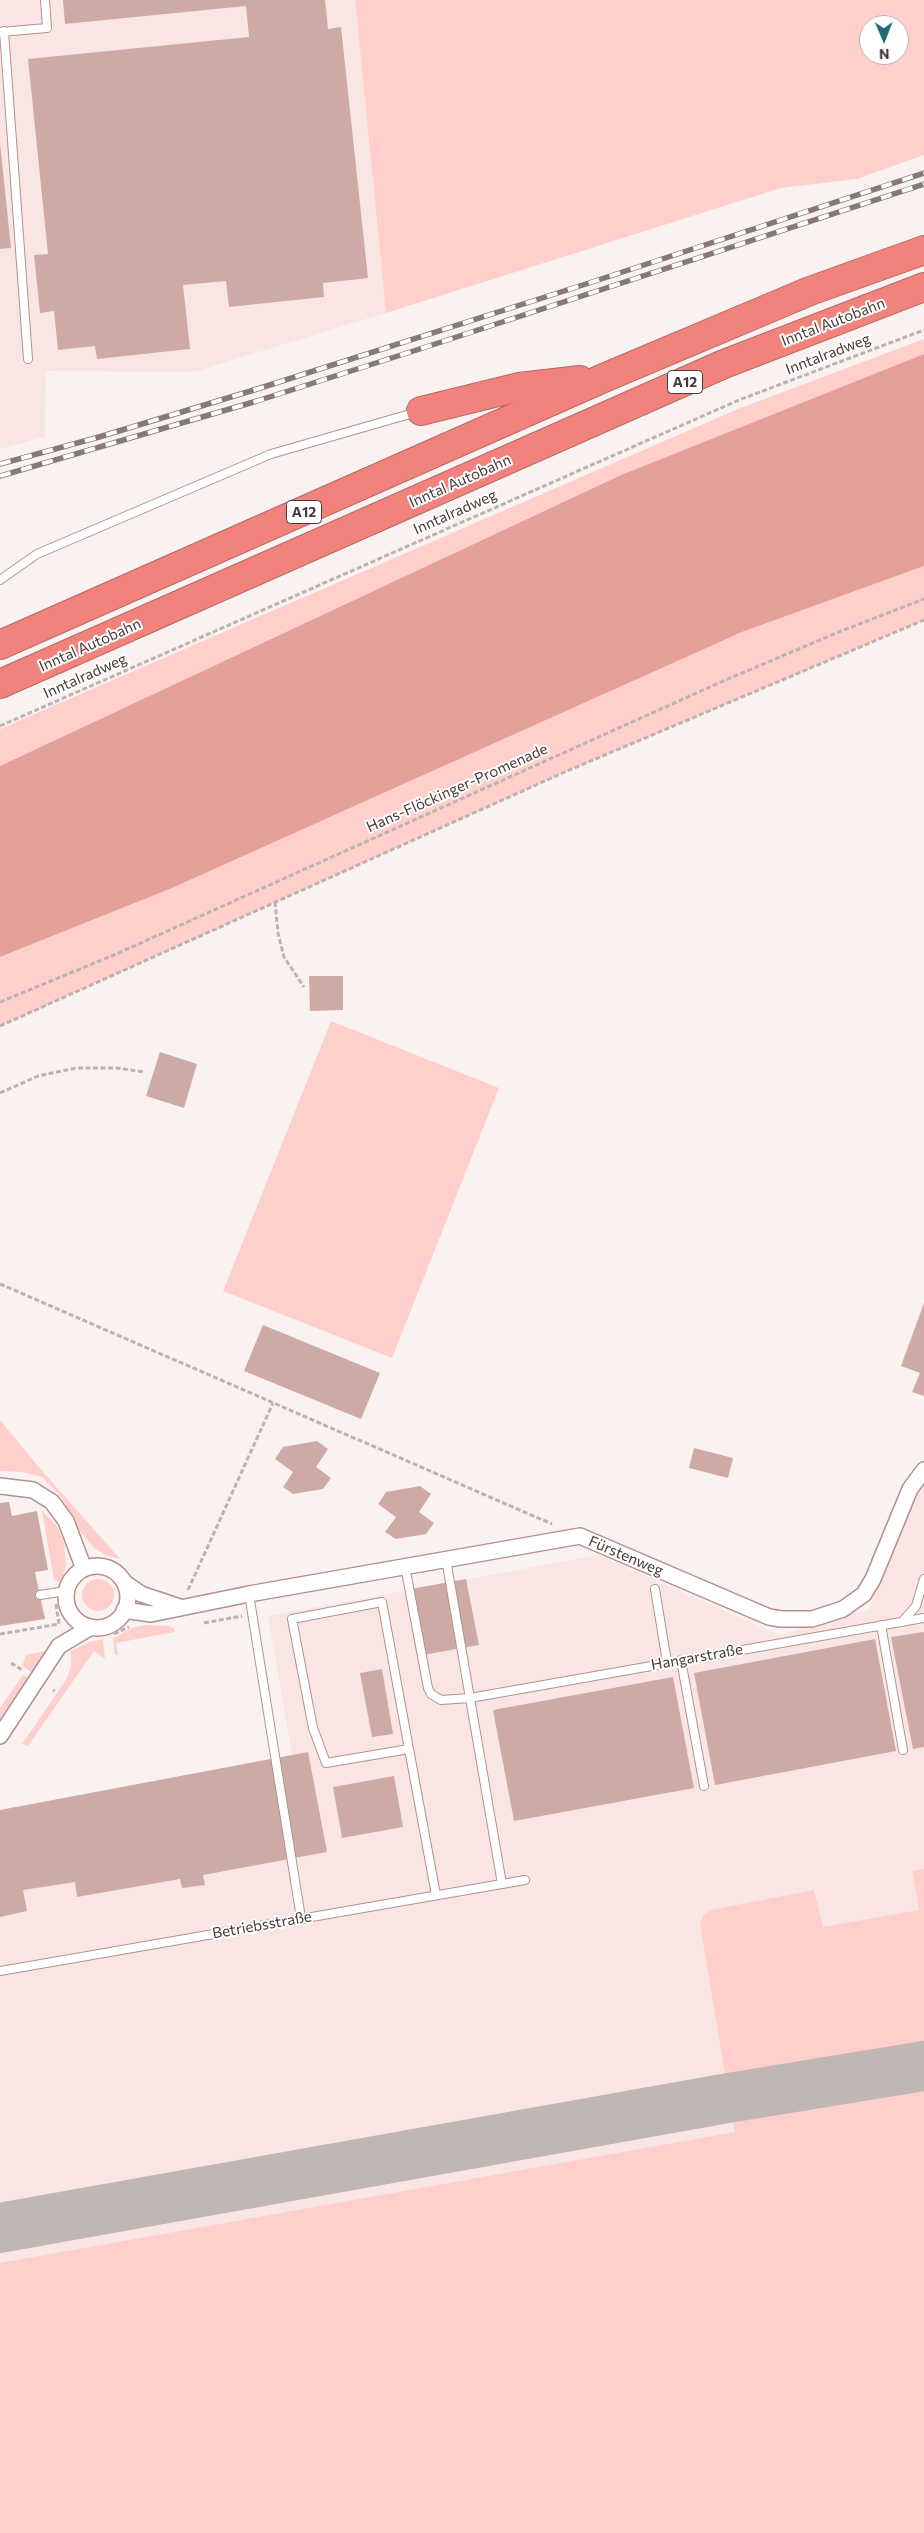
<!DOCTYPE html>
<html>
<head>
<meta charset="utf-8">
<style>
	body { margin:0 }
	#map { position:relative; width:924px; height:2533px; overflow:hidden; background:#faf2f1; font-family:Commissioner,sans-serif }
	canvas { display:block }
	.north { position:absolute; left:859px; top:15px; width:50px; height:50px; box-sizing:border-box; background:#fff; border:1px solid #b6afaf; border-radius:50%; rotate:179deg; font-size:14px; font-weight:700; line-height:20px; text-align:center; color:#483837 }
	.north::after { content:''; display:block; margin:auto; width:18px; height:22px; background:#206b73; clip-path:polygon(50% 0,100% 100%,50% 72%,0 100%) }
</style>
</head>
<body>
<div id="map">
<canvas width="924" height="2533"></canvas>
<div class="north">N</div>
</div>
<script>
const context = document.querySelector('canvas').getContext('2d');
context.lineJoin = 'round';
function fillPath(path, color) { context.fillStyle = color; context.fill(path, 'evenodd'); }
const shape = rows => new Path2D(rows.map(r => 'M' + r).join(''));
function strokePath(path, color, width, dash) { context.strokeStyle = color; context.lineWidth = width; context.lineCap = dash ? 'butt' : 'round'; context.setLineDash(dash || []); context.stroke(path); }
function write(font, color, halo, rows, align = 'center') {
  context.font = font + ' Commissioner,sans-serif'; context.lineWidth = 4; context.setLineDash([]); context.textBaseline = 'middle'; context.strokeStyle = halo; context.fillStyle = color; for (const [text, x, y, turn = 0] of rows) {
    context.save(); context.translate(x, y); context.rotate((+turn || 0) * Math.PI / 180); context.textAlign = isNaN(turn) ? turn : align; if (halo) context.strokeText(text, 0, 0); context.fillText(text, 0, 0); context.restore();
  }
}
fillPath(shape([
	[0,0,355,0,386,313,194,372,46,371,45,437,0,449],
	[924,1477,924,2533,0,2533,0,1810,292,1755,268,1616,598,1555,780,1635,870,1609,919,1481]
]), '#f9e6e4');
fillPath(shape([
	[355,0,924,0,924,155,857,179,781,188,386,313],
	[869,25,899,25,899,55,869,55],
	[924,339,924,354,621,475,0,766,0,729,738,409],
	[924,566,924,620,567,771,0,1026,0,957,172,888,742,632],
	[331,1021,499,1088,392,1358,223,1291],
	[0,1420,37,1465,120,1559,107,1556,94,1548,77,1528,61,1497,42,1477,22,1472,0,1471],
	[42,1511,57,1526,64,1543,66,1565,62,1579,59,1582,54,1579],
	'82 1595a16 16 0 1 1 32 0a16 16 0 1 1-32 0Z',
	[146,1625,168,1626,174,1628,175,1632,116,1643,118,1655,115,1655,113,1638,132,1628],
	[103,1639,105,1659,94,1651,28,1746,22,1744,66,1680,71,1667,71,1651,89,1642],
	[45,1651,46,1656,35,1674,22,1666,26,1655],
	[23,1675,30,1679,0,1721,0,1708],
	[924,1869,924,2533,0,2533,0,2263,735,2132,700,1925,703,1915,711,1910,814,1890,823,1927,919,1910,912,1871]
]), '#ffd0cb');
fillPath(shape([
	[924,354,924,566,742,632,172,888,0,957,0,766,621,475]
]), '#e49f98');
strokePath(shape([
	[0,2228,728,2098,924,2066]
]), '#c0b6b4', 50);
fillPath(shape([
	[63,0,325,0,328,29,341,27,368,278,323,283,324,297,229,307,226,281,183,285,190,349,97,359,95,346,58,350,54,311,40,313,34,255,48,254,28,59,249,37,246,6,65,24],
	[0,143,11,248,0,249],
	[309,976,343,976,343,1010,310,1011],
	[160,1052,197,1064,184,1108,146,1096],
	[924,1303,924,1396,912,1392,920,1373,901,1366],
	[263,1325,380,1373,361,1419,244,1371],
	[317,1441,328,1449,316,1467,331,1478,323,1489,293,1494,283,1487,293,1472,275,1459,283,1447],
	[694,1448,733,1458,728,1478,689,1468],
	[420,1486,431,1494,419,1512,434,1523,426,1534,396,1539,385,1532,396,1517,378,1504,386,1492],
	[9,1502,12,1516,37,1511,48,1570,35,1572,45,1619,0,1626,0,1503],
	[466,1579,479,1645,417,1656,405,1590],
	[924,1632,924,1747,913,1749,891,1637],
	[875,1639,896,1751,715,1785,694,1673],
	[382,1669,393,1734,372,1737,360,1673],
	[673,1677,694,1788,514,1821,493,1710],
	[308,1752,327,1852,203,1875,205,1885,182,1888,180,1879,77,1897,75,1882,23,1890,27,1911,0,1917,0,1810],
	[394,1776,403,1827,342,1838,333,1787]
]), '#ceaaa6');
const lane = shape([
	[4,31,28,359],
	[0,32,47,28,45,0],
	[0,580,37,554,271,454,417,412],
	[446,1559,502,1884],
	[405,1566,428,1688,431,1694,441,1700,470,1698,924,1618],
	[655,1589,667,1662],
	[249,1594,301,1918],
	[40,1595,66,1591],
	[902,1622,916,1606,924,1579],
	[881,1625,903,1750],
	[681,1660,704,1786],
	[409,1749,382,1602,292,1619,313,1728,326,1763,409,1749,436,1895],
	[0,1971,525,1880]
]);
const street = shape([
	[0,1486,33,1490,52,1502,66,1521,84,1569],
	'66 1597a31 31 0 1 1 62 0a31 31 0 1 1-62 0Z',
	[125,1583,141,1594,180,1607],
	[124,1610,151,1614,249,1594,580,1536,769,1617,781,1619,812,1619,843,1609,864,1594,873,1579,910,1489,924,1470],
	[0,1736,59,1646,91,1627]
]);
const highway = shape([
	[421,411,519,387,580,380],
	[0,645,606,377,810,291,924,250],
	[0,684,724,364,924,287]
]);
strokePath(lane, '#b4908d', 10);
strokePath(street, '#b4908d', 18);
strokePath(highway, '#b66964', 30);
strokePath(shape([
	[0,726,739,400,924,330],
	[275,902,278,933,284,957,304,987],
	[0,1002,114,955,721,682,841,631,924,599],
	[0,1026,567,771,924,620],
	[0,1093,38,1076,76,1068,117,1068,144,1072],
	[0,1284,552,1524],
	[188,1590,273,1403],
	[204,1623,242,1616],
	[0,1634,59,1624,56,1604],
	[114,1634,129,1627],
	[11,1663,24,1671],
	[53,1690,55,1691]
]), '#bdb2b1', 3, [5, 2.5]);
strokePath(lane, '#fff', 8);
strokePath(street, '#fff', 15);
strokePath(highway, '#f2837c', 28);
const rail = shape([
	[0,464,99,437,254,390,589,283,924,173],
	[0,476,257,401,429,346,924,184]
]);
strokePath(rail, '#867978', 5.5);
strokePath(rail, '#fff', 4, [11]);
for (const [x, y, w] of [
	[685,382,35],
	[304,512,35]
]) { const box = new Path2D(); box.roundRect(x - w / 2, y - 11.5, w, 23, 4); context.fillStyle = '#fff'; context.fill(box); strokePath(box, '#483837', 1); }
write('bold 14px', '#483837', null, [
	["A12",685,382],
	["A12",304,512]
]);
write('15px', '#483837', '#fff', [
	["Inntal Autobahn",833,322,-21],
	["Inntalradweg",828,354,-21],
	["Inntal Autobahn",460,481,-24],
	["Inntalradweg",455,512,-24],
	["Inntal Autobahn",90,645,-24],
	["Inntalradweg",85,676,-24],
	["Hans-Flöckinger-Promenade",457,788,-24],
	["Fürstenweg",626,1556,23],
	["Hangarstraße",697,1657,-10],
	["Betriebsstraße",262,1925,-10]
]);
</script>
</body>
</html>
